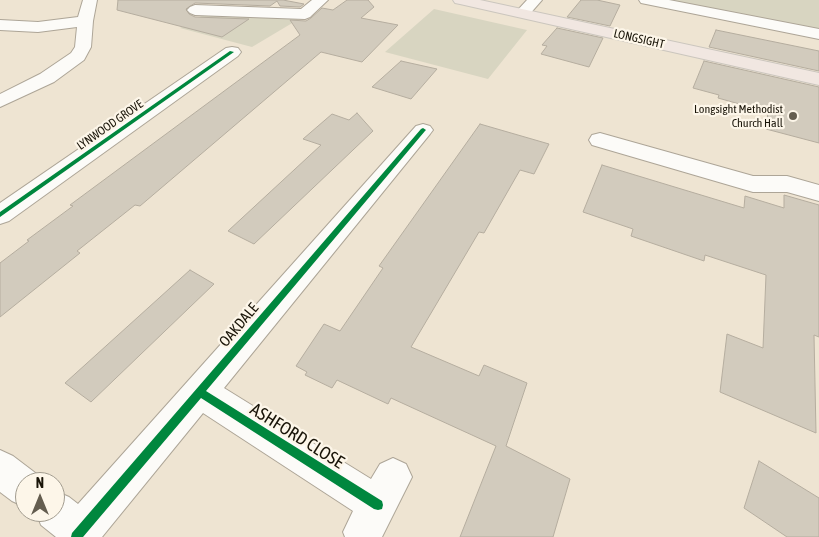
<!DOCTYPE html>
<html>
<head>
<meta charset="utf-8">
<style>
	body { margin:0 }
	#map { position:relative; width:819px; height:537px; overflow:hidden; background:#eee4d2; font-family:"Asap Condensed",sans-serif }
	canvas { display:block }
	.north { position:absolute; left:15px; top:472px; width:50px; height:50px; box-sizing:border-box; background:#fdf6e9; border:1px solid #a29c8f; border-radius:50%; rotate:0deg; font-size:14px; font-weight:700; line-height:20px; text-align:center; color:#191408 }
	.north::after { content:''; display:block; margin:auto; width:18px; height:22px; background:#645d4f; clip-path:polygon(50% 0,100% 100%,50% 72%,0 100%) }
</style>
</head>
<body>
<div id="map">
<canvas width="819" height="537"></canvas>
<div class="north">N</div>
</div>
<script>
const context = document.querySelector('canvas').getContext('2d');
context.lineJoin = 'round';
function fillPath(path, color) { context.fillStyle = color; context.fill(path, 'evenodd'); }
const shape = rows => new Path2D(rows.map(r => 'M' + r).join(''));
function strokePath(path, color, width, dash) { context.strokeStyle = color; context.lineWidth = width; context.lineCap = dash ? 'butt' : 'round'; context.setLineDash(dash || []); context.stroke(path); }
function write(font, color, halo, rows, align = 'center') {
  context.font = font + ' "Asap Condensed",sans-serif'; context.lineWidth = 4.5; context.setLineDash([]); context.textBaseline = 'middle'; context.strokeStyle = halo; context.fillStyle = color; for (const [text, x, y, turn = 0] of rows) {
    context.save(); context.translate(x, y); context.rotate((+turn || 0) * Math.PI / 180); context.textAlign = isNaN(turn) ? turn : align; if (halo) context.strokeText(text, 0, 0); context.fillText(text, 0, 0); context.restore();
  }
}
fillPath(shape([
	[656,0,819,0,819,32],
	[434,9,527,30,488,79,385,52],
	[203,15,299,19,252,47,180,28]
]), '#d8d5c1');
const building = shape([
	[118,0,283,0,304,4,300,7,280,6,277,1,270,6,195,3,186,9,189,14,195,17,249,19,222,37,117,10,118,0],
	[347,0,368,0,374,7,361,18,398,25,362,62,321,52,140,206,135,205,77,251,80,253,0,317,0,263,29,241,27,240,73,206,70,205,300,35,290,20,306,21,311,18,322,8,333,10,347,0],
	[581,0,597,0,620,5,610,26,567,17,581,0],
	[557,28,603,38,589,67,541,54,547,46,542,45,557,28],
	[716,30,819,51,819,71,709,47,716,30],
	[401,61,437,69,411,99,372,87,401,61],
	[704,61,819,87,819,143,766,129,768,112,718,98,719,95,693,88,704,61],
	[357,113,373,131,254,244,228,231,321,145,303,139,332,114,349,120,357,113],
	[480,124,549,144,534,174,520,170,484,233,479,232,411,347,479,376,484,365,527,383,506,446,570,479,553,537,460,537,496,446,391,398,388,404,337,380,332,388,305,375,307,372,296,366,324,324,340,331,383,268,379,266,480,124],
	[602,165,744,208,745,196,784,208,784,195,819,205,819,337,814,335,816,433,720,392,727,334,763,348,766,275,705,255,704,261,631,236,633,229,583,212,602,165],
	[190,270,214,284,91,402,65,383,190,270],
	[759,461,819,498,819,537,787,537,744,508,759,461]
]);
fillPath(building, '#d2cbbd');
strokePath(building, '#b5ad9f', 1);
const minor = shape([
	[83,0,97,0,93,21,91,47,84,60,54,82,0,107,0,94,40,74,71,53,75,47,77,27,38,32,0,30,0,20,38,22,78,17,83,0],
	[312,0,328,0,310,17,305,19,195,15,190,13,187,10,190,7,195,5,301,9,312,0],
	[527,0,542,0,528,16,518,16,515,13,527,0],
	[639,0,669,0,819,29,819,39,646,4,641,3,639,0],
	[232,47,238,48,241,52,238,56,9,221,0,224,0,203,226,48,232,47],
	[423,124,430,126,433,130,430,134,224,388,371,479,380,464,393,458,406,464,412,477,382,537,345,537,343,532,353,511,203,413,102,537,56,537,41,525,36,512,55,512,55,491,69,497,78,504,416,126,423,124],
	[600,133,753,176,787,176,819,185,819,201,787,192,753,192,592,145,589,140,592,135,600,133],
	[0,450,13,456,38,475,42,482,25,482,25,507,12,501,0,492,0,450]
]);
const major = shape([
	[453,0,480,0,819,73,819,85,460,4,455,3,453,0]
]);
strokePath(minor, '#ada597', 2);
strokePath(major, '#cbc6be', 2);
fillPath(minor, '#fcfbf8');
fillPath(major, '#f1e7e1');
fillPath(shape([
	[230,51,234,52,0,217,0,212,230,51],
	[423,128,426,130,425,131,206,391,382,501,383,505,382,509,378,510,374,509,201,398,83,537,71,537,72,533,421,129,423,128]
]), '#00873e');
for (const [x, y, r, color] of [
	[793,116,5,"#645d4f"]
]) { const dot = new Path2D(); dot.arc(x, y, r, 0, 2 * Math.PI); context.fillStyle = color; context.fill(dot); strokePath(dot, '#fdf6e9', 2); }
write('12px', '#191408', '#fdf6e9', [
	["LONGSIGHT",639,39,13],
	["LYNWOOD GROVE",110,125,-35]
]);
write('12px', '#191408', '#fdf6e9', [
	["Longsight Methodist",783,109],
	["Church Hall",783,123]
], 'right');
write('15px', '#191408', '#fdf6e9', [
	["OAKDALE",239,325,-50]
]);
write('18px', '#191408', '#fdf6e9', [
	["ASHFORD CLOSE",297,436,32]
]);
</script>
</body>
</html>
